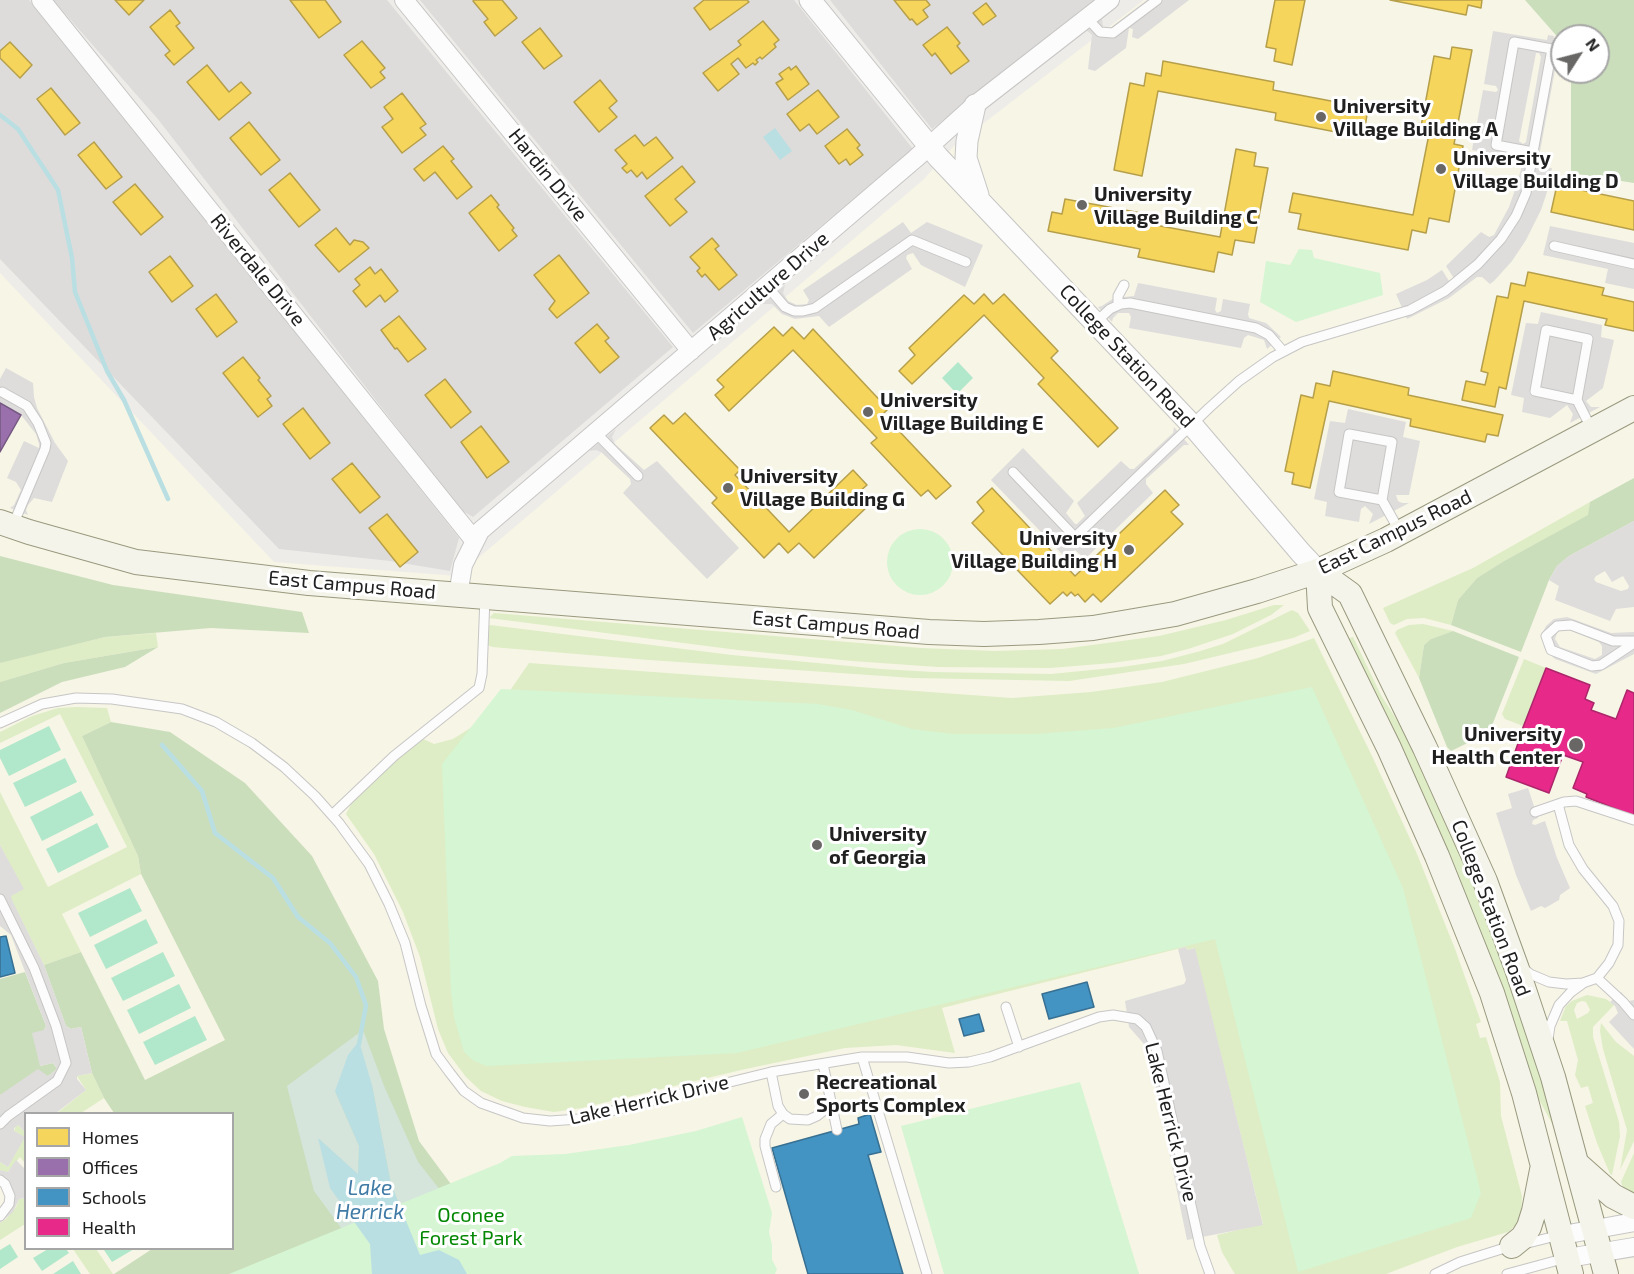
<!DOCTYPE html>
<html>
<head>
<meta charset="utf-8">
<style>
	body { margin:0 }
	#map { position:relative; width:1634px; height:1274px; overflow:hidden; background:#eeece9; font-family:"Exo 2",sans-serif }
	canvas { display:block }
	.legend { position:absolute; left:24px; top:1112px; width:210px; height:138px; box-sizing:border-box; background:#fff; border:2px solid #a6a6a6; margin:0; padding:8px 10px; list-style:none; font-size:18px; color:#202020 }
	.legend li { display:flex; align-items:center; gap:12px; height:30px }
	.legend b { width:30px; border:2px solid #a6a6a6 }
	.north { position:absolute; left:1550px; top:24px; width:60px; height:60px; box-sizing:border-box; background:#fff; border:2px solid #a6a6a6; border-radius:50%; rotate:54deg; font-size:16px; font-weight:700; line-height:24px; text-align:center; color:#202020 }
	.north::after { content:''; display:block; margin:auto; width:21px; height:27px; background:#686766; clip-path:polygon(50% 0,100% 100%,50% 72%,0 100%) }
</style>
</head>
<body>
<div id="map">
<canvas width="1634" height="1274"></canvas>
<ul class="legend">
<li><b style="height:16px;background:#f6d55c"></b>Homes</li>
<li><b style="height:16px;background:#9970ab"></b>Offices</li>
<li><b style="height:16px;background:#4393c3"></b>Schools</li>
<li><b style="height:16px;background:#e7298a"></b>Health</li>
</ul>
<div class="north">N</div>
</div>
<script>
const context = document.querySelector('canvas').getContext('2d');
context.lineJoin = 'round';
function fillPath(path, color) { context.fillStyle = color; context.fill(path, 'evenodd'); }
const shape = rows => new Path2D(rows.map(r => 'M' + r).join(''));
function strokePath(path, color, width, dash) { context.strokeStyle = color; context.lineWidth = width; context.lineCap = dash ? 'butt' : 'round'; context.setLineDash(dash || []); context.stroke(path); }
function write(font, color, halo, rows, align = 'center') {
  context.font = font + ' "Exo 2",sans-serif'; context.lineWidth = 6; context.setLineDash([]); context.textBaseline = 'middle'; context.strokeStyle = halo; context.fillStyle = color; for (const [text, x, y, turn = 0] of rows) {
    context.save(); context.translate(x, y); context.rotate((+turn || 0) * Math.PI / 180); context.textAlign = isNaN(turn) ? turn : align; if (halo) context.strokeText(text, 0, 0); context.fillText(text, 0, 0); context.restore();
  }
}
fillPath(shape([
	[0,0,29,0,59,34,459,538,450,571,390,561,279,549,0,259],
	[53,0,387,0,673,347,473,517,461,510,157,118],
	[420,0,794,0,913,149,693,333],
	[830,0,1098,0,932,129]
]), '#dddcda');
fillPath(shape([
	[1144,0,1634,0,1634,1274,0,1274,0,273,274,562,457,576,923,180,954,146],
	[1562,36,1598,36,1598,72,1562,72],
	[26,1114,232,1114,232,1248,26,1248]
]), '#f7f5e5');
fillPath(shape([
	[1590,502,1589,515,1504,561,1477,578,1458,600,1451,625,1424,618,1407,619,1394,625,1390,623,1383,608,1473,568],
	[1274,605,1284,605,1271,615,1233,634,1188,649,1161,656,1112,663,1050,668,938,667,852,661,738,650,489,618,494,613,921,648,994,651,1062,649,1159,636,1226,620],
	[1292,610,1298,613,1310,631,1293,638,1184,664,1069,681,913,678,649,660,492,647,488,645,488,626,490,625,732,655,881,669,933,672,1051,674,1122,667,1162,661,1197,652,1223,644],
	[1423,624,1453,631,1431,639,1424,645,1419,678,1395,633,1397,630,1409,625],
	[156,633,158,647,64,663,0,682,0,663,11,659,105,637],
	[1353,637,1381,695,1408,738,1470,874,1536,1056,1555,1129,1535,1092,1522,1048,1492,961,1450,854,1346,639],
	[1314,638,1372,756,1417,854,1455,949,1481,1022,1476,1024,1480,1038,1486,1037,1500,1082,1501,1116,1522,1196,1521,1216,1517,1224,1508,1232,1457,1247,1386,1274,1235,1274,1233,1271,1222,1252,1217,1235,1263,1224,1194,948,1188,950,1185,947,942,1008,955,1053,896,1045,845,1048,741,1070,582,1108,554,1112,525,1107,502,1101,481,1091,466,1077,448,1053,438,1029,420,957,403,912,374,854,346,814,351,804,363,792,418,739,423,739,434,744,453,739,480,722,507,695,529,663,1012,698,1091,692,1162,682,1258,658],
	[1524,659,1546,668,1523,726,1505,719,1502,714],
	[77,707,107,708,111,722,82,736,138,856,141,874,62,914,81,952,44,965,10,897,8,861,0,845,0,792,48,887,127,847,60,714,0,743,0,732,32,716,58,708],
	[1587,995,1606,999,1614,1005,1593,1027,1593,1037,1619,1122,1620,1136,1612,1175,1610,1174,1597,1143,1585,1106,1593,1103,1588,1086,1581,1088,1575,1075,1578,1060,1567,1021,1560,1021,1566,1006,1572,1001],
	[1582,1001,1586,1002,1590,1010,1588,1013,1577,1019,1574,1010,1577,1003],
	[1601,1023,1616,1042,1634,1056,1634,1141,1620,1170,1627,1130,1603,1049,1600,1031],
	[92,1073,104,1098,81,1113,56,1114,86,1090,77,1076],
	[16,1125,18,1125,25,1132,25,1163,20,1157,7,1173,0,1170,0,1162,8,1167,24,1137,14,1131],
	[1634,1153,1634,1199,1622,1193,1623,1187,1621,1182],
	[25,1198,25,1224,0,1240,0,1223,6,1219,16,1207,19,1199],
	[73,1249,96,1249,113,1274,90,1274]
]), '#deedc6');
fillPath(shape([
	[1525,0,1634,0,1634,183,1571,173,1571,72,1598,72,1598,36,1562,36,1562,42],
	[1634,478,1634,521,1569,556,1557,566,1549,580,1521,652,1451,625,1458,600,1477,578,1504,561,1588,515,1590,502],
	[0,556,113,585,302,612,309,633,211,628,105,637,0,663],
	[1453,631,1519,657,1493,723,1480,737,1451,751,1447,747,1419,678,1424,645,1431,639],
	[158,647,125,667,62,682,0,713,0,682,64,663],
	[111,722,170,732,245,783,312,856,378,981,384,1029,419,1141,459,1195,372,1274,114,1274,152,1249,232,1248,232,1114,114,1113,104,1098,92,1073,81,1027,71,1029,66,1026,44,965,81,952,145,1080,225,1040,141,874,138,856,82,736],
	[25,972,46,1026,44,1030,40,1066,53,1063,57,1069,48,1076,0,1095,0,979]
]), '#cbdebc');
fillPath(shape([
	[363,1030,384,1086,418,1162,482,1243,420,1256,391,1184,372,1085,335,1091,359,1146,358,1175,319,1139,370,1244,239,1274,347,1236,314,1191,287,1086]
]), '#d6e5db');
fillPath(shape([
	[1299,249,1312,250,1314,258,1380,273,1383,295,1296,322,1260,302,1266,261,1290,265],
	'887 562a33 33 0 1 1 66 0a33 33 0 1 1-66 0Z',
	[1312,687,1403,888,1481,1193,1471,1218,1298,1272,1215,939,737,1053,487,1066,474,1061,464,1052,454,1017,451,991,442,764,501,689,818,704,852,710,912,729,954,734,1035,734,1113,728],
	[1080,1082,1139,1274,944,1274,901,1126],
	[742,1117,772,1213,769,1232,772,1245,772,1260,777,1269,775,1274,229,1274,500,1163,512,1156,565,1154,629,1145,696,1131]
]), '#d5f5d3');
fillPath(shape([
	[958,362,973,378,957,394,942,378],
	[49,726,61,750,9,776,0,758,0,750],
	[65,758,77,782,25,807,13,783],
	[81,791,94,815,42,841,30,817],
	[97,823,109,847,58,873,46,849],
	[130,888,142,911,90,937,78,913],
	[146,919,158,943,106,969,94,945],
	[163,952,175,976,123,1001,111,978],
	[179,984,191,1008,139,1034,127,1010],
	[195,1016,207,1040,155,1065,143,1042],
	[10,1244,18,1257,0,1269,0,1250],
	[106,1248,134,1248,134,1249,112,1262,104,1250],
	[48,1249,66,1249,69,1253,42,1271,33,1258],
	[73,1261,81,1274,53,1274]
]), '#b1e8cc');
fillPath(shape([
	[1147,0,1189,0,1138,39,1132,37,1133,29,1129,28,1126,48,1095,71,1088,69,1092,35,1086,30,1102,19,1103,27,1109,29],
	[1493,31,1547,40,1548,35,1554,36,1553,41,1560,43,1538,162,1541,167,1552,168,1547,192,1541,210,1526,240,1512,261,1494,281,1490,284,1482,277,1477,277,1449,298,1407,319,1396,294,1427,280,1442,270,1449,281,1455,280,1446,266,1481,232,1489,237,1494,235,1509,207,1517,184,1521,169,1517,159,1511,157,1472,150,1483,90,1496,92,1498,90,1496,86,1484,84],
	[1536,53,1539,53,1541,57,1526,142,1523,144,1519,141],
	[903,222,911,233,927,222,983,245,965,287,921,265,913,253,907,255,906,258,912,269,829,327,819,316,795,319,782,314,772,304,761,304,785,285,783,293,788,301,797,305,807,304,809,300,803,290],
	[1550,226,1634,243,1634,289,1605,283,1608,269,1543,255],
	[1138,283,1217,298,1215,310,1217,313,1221,311,1223,299,1250,304,1248,314,1249,318,1266,323,1281,337,1267,349,1264,340,1248,335,1244,338,1241,348,1129,328,1131,317,1129,313,1118,313,1113,318,1112,322,1098,307,1102,306,1114,298,1134,296],
	[1541,312,1602,325,1601,337,1614,340,1603,388,1586,401,1591,407,1600,407,1570,423,1573,414,1567,405,1550,418,1522,412,1524,398,1511,395,1526,323,1538,324],
	[6,368,33,383,34,397,37,408,55,443,68,461,52,502,34,498,28,505,26,510,28,515,10,508,14,505,21,490,16,482,7,478,24,441,39,448,39,444,36,434,21,415,0,403,0,379],
	[1348,409,1406,422,1403,437,1420,441,1409,495,1396,495,1398,501,1402,503,1409,503,1369,524,1373,514,1365,506,1361,509,1359,522,1325,516,1327,502,1314,499,1330,421,1345,423],
	[1174,427,1189,445,1184,445,1146,479,1146,484,1153,493,1085,559,1075,550,1065,557,991,480,1023,448,1074,501,1066,513,1075,524,1077,524,1085,516,1077,503,1121,461,1130,469,1134,469,1173,433],
	[616,429,612,437,615,444,644,470,657,461,739,548,707,579,623,493,631,484,630,479,601,452,596,450,589,451],
	[1634,521,1634,607,1616,609,1610,621,1555,600,1559,586,1549,580,1557,566,1569,556],
	[1605,571,1612,582,1623,576,1629,586,1628,589,1621,591,1596,582,1594,579,1596,576],
	[1567,617,1611,633,1634,632,1634,654,1596,674,1555,659,1547,652,1544,647,1543,632,1546,626,1554,619],
	[1567,629,1599,642,1602,646,1602,655,1595,659,1560,647,1555,639,1557,633,1560,630],
	[1528,788,1538,818,1533,820,1532,824,1535,825,1545,821,1557,858,1570,888,1560,895,1559,900,1545,908,1541,906,1531,911,1516,875,1496,813,1512,808,1508,794],
	[0,845,24,889,11,896,12,900,44,965,66,1026,71,1029,81,1027,92,1073,77,1076,77,1079,86,1090,56,1113,26,1114,25,1132,18,1125,14,1128,14,1131,25,1137,8,1167,0,1162,0,1095,38,1069,48,1076,57,1069,53,1063,40,1066,32,1033,44,1030,46,1026,11,935,0,926],
	[1185,947,1188,950,1195,948,1263,1225,1187,1240,1150,1059,1144,1044,1129,1027,1125,1001,1184,984,1186,980,1178,949],
	[1621,992,1629,1001,1634,1000,1634,1049,1609,1022,1618,1013,1615,1006,1610,1002],
	[16,1160,25,1169,25,1198,19,1199,13,1212,0,1223,0,1209,5,1199,4,1191,0,1186,0,1170,8,1172]
]), '#dedddc');
fillPath(shape([
	[775,128,792,151,780,160,763,137],
	[359,1041,372,1085,391,1184,420,1255,439,1250,459,1260,467,1274,372,1274,370,1244,330,1188,318,1138,358,1174,359,1146,335,1091,348,1055]
]), '#badfe3');
const homes = shape([
	[115,0,144,0,129,15,115,0],
	[290,0,325,0,341,22,319,38,290,0],
	[474,0,502,0,517,18,495,36,484,22,488,19,473,1,474,0],
	[704,0,747,0,749,2,710,30,694,8,704,0],
	[894,0,926,0,930,5,923,10,928,17,917,25,912,19,910,20,894,0],
	[1275,0,1305,0,1292,65,1274,61,1276,49,1266,47,1275,0],
	[1390,0,1482,0,1481,8,1468,5,1466,15,1390,0],
	[986,3,996,16,983,25,973,13,986,3],
	[170,10,180,23,176,26,194,48,174,65,165,55,170,51,150,27,170,10],
	[763,21,779,40,774,44,776,47,762,59,760,57,756,60,758,62,755,65,753,63,746,68,738,58,731,64,739,74,718,91,703,73,741,45,738,41,763,21],
	[947,27,960,43,957,46,969,61,951,74,935,53,932,56,923,45,947,27],
	[540,28,562,56,544,69,522,42,540,28],
	[362,41,385,68,380,72,385,78,371,88,344,55,362,41],
	[10,42,32,65,20,78,0,58,0,51,10,42],
	[1452,47,1472,50,1454,144,1463,146,1449,222,1429,218,1426,233,1412,230,1408,250,1298,229,1301,214,1289,212,1293,193,1413,215,1429,134,1420,132,1434,56,1450,59,1452,47],
	[1163,61,1274,82,1273,90,1368,108,1365,128,1352,126,1351,135,1275,120,1276,113,1158,91,1142,176,1114,170,1130,83,1144,86,1146,73,1161,76,1163,61],
	[207,65,229,92,241,82,251,93,219,120,187,82,207,65],
	[796,66,809,84,788,100,776,83,783,79,779,74,789,67,791,70,796,66],
	[600,80,617,101,609,108,617,117,599,132,574,102,600,80],
	[51,88,80,123,65,135,37,99,51,88],
	[818,90,839,117,817,134,809,124,800,131,787,114,818,90],
	[402,93,426,124,420,128,426,135,402,153,382,127,393,119,384,107,402,93],
	[249,122,280,160,261,175,230,138,249,122],
	[847,129,860,145,857,148,863,155,850,165,846,159,839,164,825,146,847,129],
	[635,135,644,146,656,137,673,158,647,179,642,172,637,177,631,170,627,173,622,168,627,164,615,150,635,135],
	[94,142,122,177,106,189,78,155,94,142],
	[443,146,454,159,451,161,472,187,457,199,435,172,424,181,414,169,443,146],
	[1236,149,1256,153,1254,166,1268,168,1254,243,1235,240,1232,255,1218,252,1214,272,1138,257,1140,249,1048,231,1052,212,1062,214,1065,199,1141,213,1139,222,1220,237,1236,149],
	[682,166,695,182,675,199,687,212,670,226,645,196,682,166],
	[290,173,320,210,299,227,269,190,290,173],
	[135,184,163,217,141,235,113,202,135,184],
	[1557,185,1634,201,1634,230,1551,212,1557,185],
	[491,195,499,205,497,207,514,228,512,230,517,236,499,251,469,213,491,195],
	[336,228,350,245,354,240,363,242,369,248,339,272,315,245,336,228],
	[712,238,719,246,715,249,737,275,719,290,705,274,702,277,697,271,700,268,690,257,712,238],
	[559,255,589,293,557,318,549,309,555,301,534,275,559,255],
	[170,256,193,286,172,302,149,272,170,256],
	[370,267,375,274,381,269,398,291,385,302,380,295,366,307,353,291,360,285,355,279,370,267],
	[1528,272,1604,288,1602,295,1634,302,1634,331,1605,325,1607,319,1524,301,1506,389,1499,387,1495,407,1462,400,1466,381,1485,385,1488,373,1481,371,1497,296,1508,298,1511,283,1525,286,1528,272],
	[216,294,237,322,217,337,196,309,216,294],
	[984,294,993,304,1004,294,1058,351,1051,358,1118,428,1098,447,1038,384,1044,378,984,315,912,384,899,371,915,355,909,348,964,295,974,304,984,294],
	[399,316,426,349,408,362,397,348,395,349,381,330,399,316],
	[597,324,609,338,605,341,619,357,600,373,575,343,597,324],
	[774,327,783,336,792,327,804,339,813,329,888,409,883,414,951,486,936,499,928,490,921,496,871,443,877,438,793,350,729,411,715,395,724,387,717,380,774,327],
	[243,357,260,378,258,380,271,396,267,399,272,406,258,417,223,373,243,357],
	[1333,371,1409,388,1408,395,1503,415,1498,436,1487,434,1485,442,1410,426,1411,419,1329,401,1310,488,1292,484,1294,473,1285,471,1301,395,1313,398,1316,383,1330,386,1333,371],
	[445,379,471,412,451,428,425,395,445,379],
	[303,408,330,443,310,459,283,424,303,408],
	[685,413,740,470,735,475,789,532,853,470,867,485,859,492,870,504,814,558,799,543,788,553,779,543,764,558,712,503,717,498,650,428,664,415,673,424,685,413],
	[481,426,509,462,487,478,461,442,481,426],
	[352,463,380,497,360,513,332,479,352,463],
	[992,488,1075,576,1165,490,1179,505,1171,512,1183,524,1101,602,1093,594,1085,602,1078,594,1075,596,1071,592,1067,596,1063,592,1050,604,972,523,984,511,977,502,992,488],
	[387,514,418,552,400,567,369,528,387,514]
]);
fillPath(homes, '#f6d55c');
strokePath(homes, '#b69f4a', 1.5);
const offices = shape([
	[0,403,21,415,0,452,0,403]
]);
fillPath(offices, '#9970ab');
strokePath(offices, '#755881', 1.5);
const schools = shape([
	[6,936,15,973,0,977,0,937,6,936],
	[1087,982,1094,1007,1049,1019,1042,994,1087,982],
	[979,1014,984,1031,964,1036,959,1019,979,1014],
	[870,1114,881,1152,868,1155,903,1274,808,1274,772,1148,859,1124,858,1118,870,1114]
]);
fillPath(schools, '#4393c3');
strokePath(schools, '#387092', 1.5);
const health = shape([
	[1546,668,1590,685,1585,699,1594,703,1591,710,1616,719,1627,690,1634,693,1634,816,1586,797,1587,794,1573,788,1583,762,1563,755,1549,793,1506,777,1521,735,1520,735,1546,668]
]);
fillPath(health, '#e7298a');
strokePath(health, '#ab266a', 1.5);
strokePath(shape([
	[0,115,18,129,58,190,72,258,75,292,107,371,124,400,168,499],
	[162,745,202,791,215,833,273,878,298,917,330,943,356,977,366,1005,359,1044]
]), '#badfe3', 4.5);
const service = shape([
	[1087,18,1100,32,1113,33,1157,0],
	[1514,42,1552,49,1533,152,1496,145,1514,42],
	[1554,246,1634,264],
	[767,286,785,307,794,311,803,311,815,308,912,240,966,262],
	[1118,305,1118,296,1124,285],
	[1096,322,1110,309,1121,304,1130,303,1256,328,1269,335,1282,350],
	[2,392,27,406,38,423,46,443,45,449,13,525],
	[1577,400,1535,391,1546,330,1588,339,1577,400,1592,430],
	[596,433,638,476],
	[1349,434,1392,442,1382,500,1339,492,1349,434],
	[1013,472,1075,537,1209,408,1239,381,1273,357,1302,342,1410,310,1445,291,1478,264,1501,239,1516,216,1526,193,1533,152],
	[1382,500,1400,532],
	[1634,641,1613,641,1571,625,1557,626,1546,636,1551,650,1592,666,1601,665,1634,643],
	[0,723,42,704,76,698,112,699,182,709,216,722,252,743,284,767,315,796,339,823,369,864,389,904,405,943,421,1006,436,1054,450,1073,464,1091,481,1103,523,1118,550,1121,579,1119,771,1072,862,1057,907,1057,949,1063,969,1062,990,1057,1099,1017,1113,1015,1137,1019,1146,1027,1157,1051,1200,1246,1210,1274],
	[1535,812,1564,802,1576,801,1634,820],
	[332,815,394,756,479,688,482,674,485,597],
	[0,899,34,968,56,1026,66,1063,57,1081,8,1116,0,1124],
	[1523,968,1530,974,1549,982,1566,984,1583,983,1597,978,1609,963,1618,945,1619,921,1613,906,1583,869,1569,845,1558,804],
	[1597,978,1623,1002,1634,1015],
	[1006,1007,1019,1047],
	[1548,1039,1550,1026,1559,1005,1571,992,1582,984],
	[862,1057,927,1274],
	[823,1064,837,1130],
	[771,1072,778,1106,783,1114,790,1119,808,1120,817,1116,832,1104],
	[0,1180,5,1184,10,1196,9,1204,0,1216],
	[776,1187,765,1146,765,1139,771,1124,783,1114],
	[1524,1244,1560,1235],
	[1435,1274,1460,1262,1511,1246],
	[1507,1274,1566,1258]
]);
const minor = shape([
	[41,0,474,540],
	[404,0,691,351],
	[458,595,463,565,480,531,915,159,975,105,1110,0],
	[1563,1235,1634,1222],
	[1568,1258,1634,1247]
]);
const tertiary = shape([
	[810,0,938,157,1192,425,1301,553,1318,571],
	[975,105,967,141,966,158,978,195]
]);
const secondary = shape([
	[0,522,29,532,136,562,309,583,929,632,984,634,1039,632,1093,628,1175,614,1257,591,1318,571,1386,540,1634,408],
	[1318,571,1350,594,1425,748,1485,881,1517,969,1553,1077,1606,1274],
	[1318,571,1320,608,1389,748,1437,856,1492,993,1524,1093,1571,1274],
	[1577,1164,1613,1196,1634,1207],
	[1512,1246,1523,1237,1529,1227,1534,1211,1542,1170]
]);
strokePath(service, '#c7c6c5', 11);
strokePath(minor, '#c7c6c5', 20);
strokePath(tertiary, '#c7c6c5', 23);
strokePath(secondary, '#99997f', 26);
strokePath(service, '#fcfcfc', 9);
strokePath(minor, '#fcfcfc', 18);
strokePath(tertiary, '#fcfcfc', 21);
strokePath(secondary, '#f5f4eb', 24);
for (const [x, y, r, color] of [
	[1321,117,6,"#686766"],
	[1441,169,6,"#686766"],
	[1082,205,6,"#686766"],
	[868,412,6,"#686766"],
	[728,488,6,"#686766"],
	[1129,550,6,"#686766"],
	[1576,745,8,"#686766"],
	[817,845,6,"#686766"],
	[804,1094,6,"#686766"]
]) { const dot = new Path2D(); dot.arc(x, y, r, 0, 2 * Math.PI); context.fillStyle = color; context.fill(dot); strokePath(dot, '#fff', 2); }
write('bold 20px', '#202020', '#fff', [
	["University",1333,106],
	["Village Building A",1333,129],
	["University",1453,158],
	["Village Building D",1453,181],
	["University",1094,194],
	["Village Building C",1094,217],
	["University",880,400],
	["Village Building E",880,423],
	["University",740,476],
	["Village Building G",740,499],
	["University",1117,538,"right"],
	["Village Building H",1117,561,"right"],
	["University",1562,734,"right"],
	["Health Center",1562,757,"right"],
	["University",829,834],
	["of Georgia",829,857],
	["Recreational",816,1082],
	["Sports Complex",816,1105]
], 'left');
write('20px', '#202020', '#fff', [
	["Hardin Drive",548,175,51],
	["Riverdale Drive",258,270,51],
	["Agriculture Drive",768,286,-41],
	["College Station Road",1127,356,47],
	["East Campus Road",1395,532,-26],
	["East Campus Road",352,585,5],
	["East Campus Road",836,625,5],
	["College Station Road",1491,908,69],
	["Lake Herrick Drive",649,1100,-13],
	["Lake Herrick Drive",1171,1122,76]
]);
write('20px', '#048804', '#fff', [
	["Oconee",471,1215],
	["Forest Park",471,1238]
]);
write('italic 21px', '#407ba6', '#fff', [
	["Lake",370,1188],
	["Herrick",370,1212]
]);
</script>
</body>
</html>
